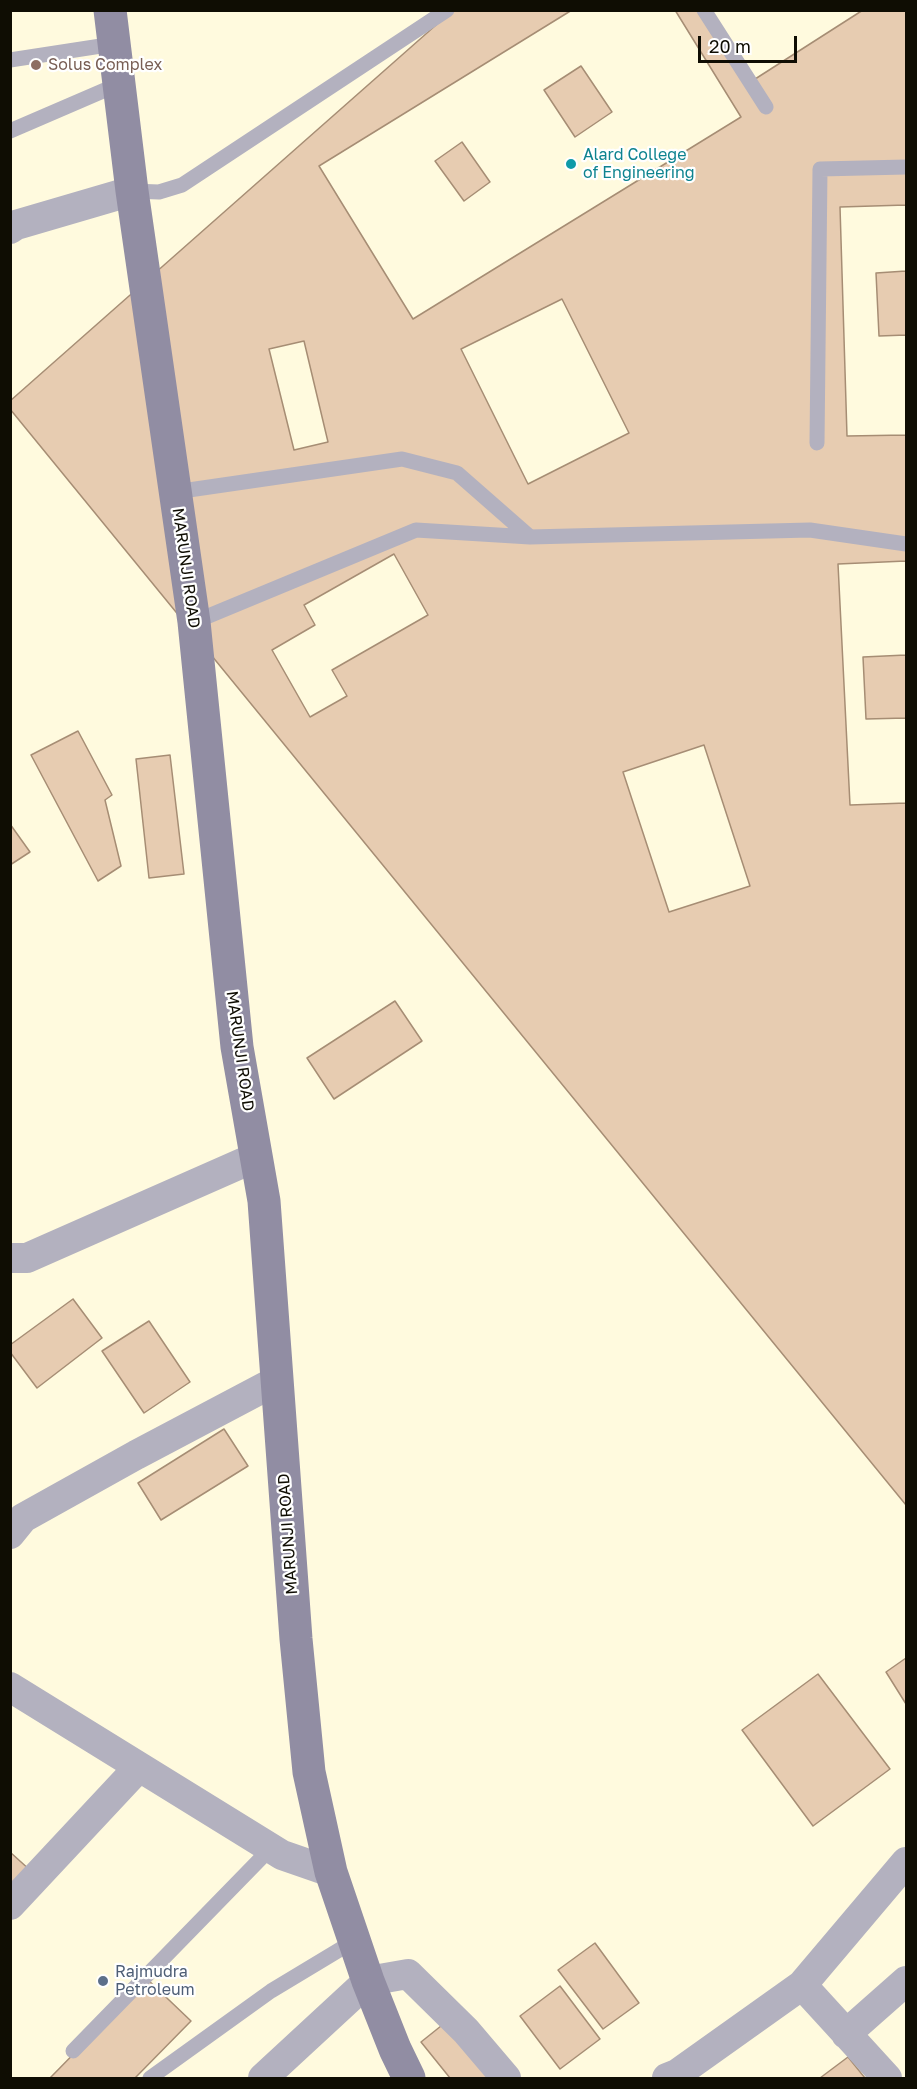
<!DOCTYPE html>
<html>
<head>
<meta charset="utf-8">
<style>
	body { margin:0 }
	#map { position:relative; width:917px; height:2089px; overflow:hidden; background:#fffade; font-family:"Golos Text",sans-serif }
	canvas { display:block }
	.frame { position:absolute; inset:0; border:12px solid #0f0d03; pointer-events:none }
	.scale { position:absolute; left:698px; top:36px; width:99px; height:27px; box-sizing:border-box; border:3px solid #0f0d03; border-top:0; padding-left:8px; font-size:18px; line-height:21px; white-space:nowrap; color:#0f0d03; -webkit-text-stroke:4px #fff; paint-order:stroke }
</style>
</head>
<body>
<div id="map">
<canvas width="917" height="2089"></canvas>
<div class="frame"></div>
<div class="scale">20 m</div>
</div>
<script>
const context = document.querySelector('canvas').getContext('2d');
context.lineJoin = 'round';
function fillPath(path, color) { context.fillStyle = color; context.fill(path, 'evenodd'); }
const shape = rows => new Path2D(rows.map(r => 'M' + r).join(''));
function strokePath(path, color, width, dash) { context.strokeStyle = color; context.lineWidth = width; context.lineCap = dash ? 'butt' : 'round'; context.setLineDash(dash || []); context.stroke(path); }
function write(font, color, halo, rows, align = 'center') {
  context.font = font + ' "Golos Text",sans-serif'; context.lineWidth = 4.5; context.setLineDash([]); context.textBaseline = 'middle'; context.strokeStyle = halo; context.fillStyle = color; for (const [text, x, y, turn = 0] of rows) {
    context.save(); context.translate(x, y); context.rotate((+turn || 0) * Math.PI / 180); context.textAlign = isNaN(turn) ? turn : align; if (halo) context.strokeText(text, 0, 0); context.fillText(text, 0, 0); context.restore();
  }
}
const building = shape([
	[453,10,906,10,906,1505,10,409,10,401,453,10],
	[572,10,675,10,741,117,413,319,319,166,572,10],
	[581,66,612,112,575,137,544,90,581,66],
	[462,142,490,182,464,201,435,161,462,142],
	[707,10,863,10,752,81,707,10],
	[906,205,906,271,876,273,879,336,906,335,906,435,847,436,840,207,906,205],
	[562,299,629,433,528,484,461,349,562,299],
	[304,341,328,442,294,450,269,349,304,341],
	[394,554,428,615,332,670,347,696,310,717,272,650,315,625,304,605,394,554],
	[906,561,906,655,863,657,866,719,906,718,906,803,850,805,838,564,906,561],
	[78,731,112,795,105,800,121,866,98,881,31,755,78,731],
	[704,745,750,886,669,912,623,772,704,745],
	[170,755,184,874,149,878,136,759,170,755],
	[10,824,30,852,10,865,10,824],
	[395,1001,422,1041,334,1099,307,1058,395,1001],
	[73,1299,102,1338,37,1388,10,1352,10,1345,73,1299],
	[149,1321,190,1382,144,1413,102,1351,149,1321],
	[224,1429,248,1466,161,1520,138,1483,224,1429],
	[906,1658,906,1704,886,1672,906,1658],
	[818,1674,890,1769,813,1826,742,1730,818,1674],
	[10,1852,31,1871,10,1894,10,1852],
	[595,1943,639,2003,603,2029,558,1970,595,1943],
	[147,1979,191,2021,135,2078,50,2078,147,1979],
	[560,1986,600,2039,560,2069,520,2016,560,1986],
	[446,2022,492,2078,450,2078,421,2042,446,2022],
	[848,2057,865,2078,820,2078,848,2057]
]);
fillPath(building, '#e7ccb1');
strokePath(building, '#a68d74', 1.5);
strokePath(shape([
	[704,10,766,107],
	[10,60,114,44],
	[10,131,119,84],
	[132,191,159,192,182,185,447,10],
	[817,443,820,169,906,167],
	[175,492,402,459,457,473,530,537],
	[194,622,416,530,530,537,810,530,906,544],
	[73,2051,271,1848],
	[150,2078,271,1991,354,1941]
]), '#b3b1bf', 15);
strokePath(shape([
	[10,229,16,225,132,191],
	[10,1258,27,1258,256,1157],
	[10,1534,23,1518,136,1455,276,1381],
	[10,1687,282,1855,331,1872],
	[10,1905,139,1767],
	[802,1985,906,1862],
	[846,2034,906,1981],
	[263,2078,368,1981,408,1974,466,2031,506,2078],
	[667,2078,677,2074,802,1985,887,2078]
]), '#b3b1bf', 30);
strokePath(shape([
	[110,10,132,191,194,622,237,1047,264,1201,296,1639,309,1772,331,1872,368,1981,395,2049,409,2078]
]), '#918da3', 33);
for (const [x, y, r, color] of [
	[36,65,6,"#8d6e63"],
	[571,164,6,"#0f9aa8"],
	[103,1981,6,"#5c6f8a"]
]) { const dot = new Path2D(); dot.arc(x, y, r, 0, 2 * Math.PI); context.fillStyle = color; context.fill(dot); strokePath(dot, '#fff', 2); }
write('16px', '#785e54', '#fff', [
	["Solus Complex",48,65]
], 'left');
write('16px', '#0d838f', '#fff', [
	["Alard College",583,155],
	["of Engineering",583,173]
], 'left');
write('16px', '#0f0d03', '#fff', [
	["MARUNJI ROAD",186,568,82],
	["MARUNJI ROAD",240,1051,82],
	["MARUNJI ROAD",288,1534,-94]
]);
write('16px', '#4e5e75', '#fff', [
	["Rajmudra",115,1972],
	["Petroleum",115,1990]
], 'left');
</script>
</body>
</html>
